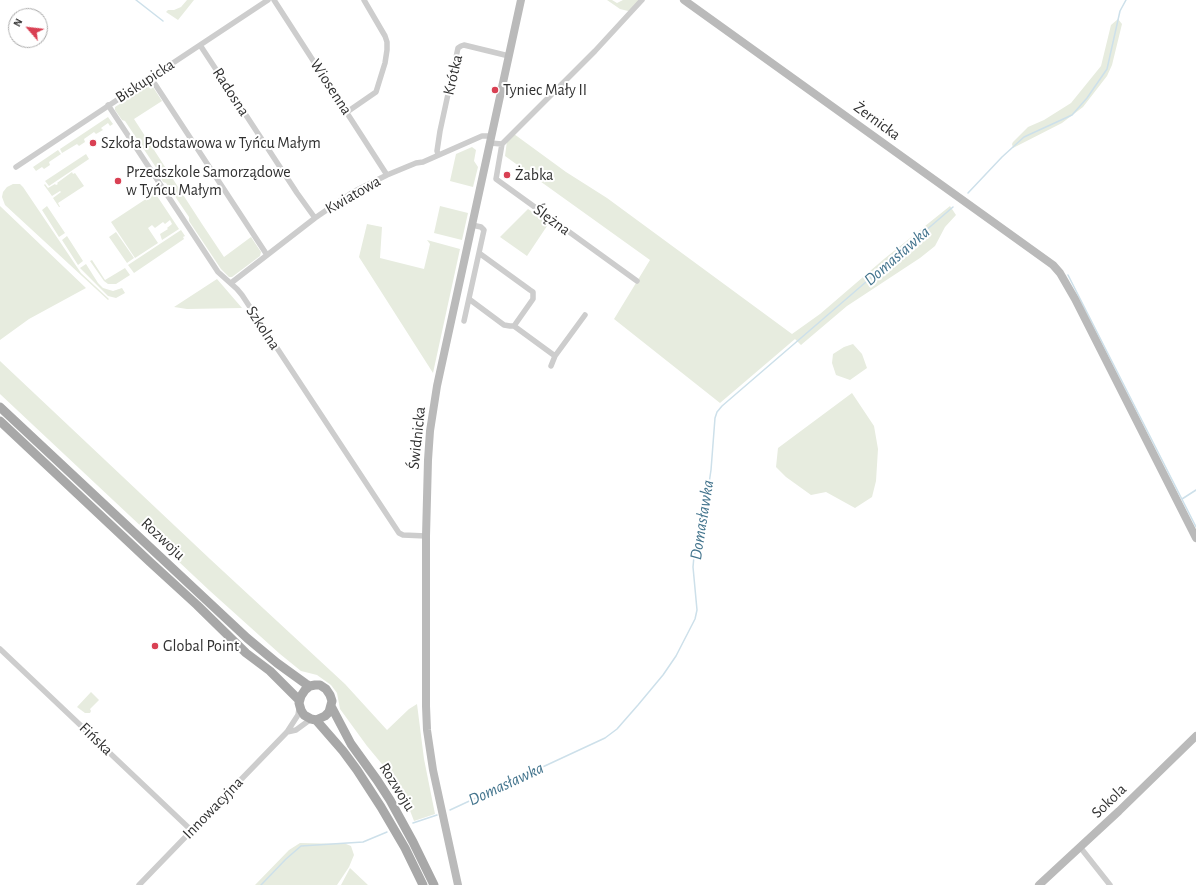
<!DOCTYPE html>
<html>
<head>
<meta charset="utf-8">
<style>
	body { margin:0 }
	#map { position:relative; width:1196px; height:885px; overflow:hidden; background:#fff; font-family:"Alegreya Sans",sans-serif }
	canvas { display:block }
	.north { position:absolute; left:8px; top:8px; width:40px; height:40px; box-sizing:border-box; background:#fff; border:1px solid #acacac; border-radius:50%; rotate:298deg; font-size:11px; font-weight:700; line-height:16px; text-align:center; color:#303030 }
	.north::after { content:''; display:block; margin:auto; width:14px; height:18px; background:#d94053; clip-path:polygon(50% 0,100% 100%,50% 72%,0 100%) }
</style>
</head>
<body>
<div id="map">
<canvas width="1196" height="885"></canvas>
<div class="north">N</div>
</div>
<script>
const context = document.querySelector('canvas').getContext('2d');
context.lineJoin = 'round';
function fillPath(path, color) { context.fillStyle = color; context.fill(path, 'evenodd'); }
const shape = rows => new Path2D(rows.map(r => 'M' + r).join(''));
function strokePath(path, color, width, dash) { context.strokeStyle = color; context.lineWidth = width; context.lineCap = dash ? 'butt' : 'round'; context.setLineDash(dash || []); context.stroke(path); }
function write(font, color, halo, rows, align = 'center') {
  context.font = font + ' "Alegreya Sans",sans-serif'; context.lineWidth = 4; context.setLineDash([]); context.textBaseline = 'middle'; context.strokeStyle = halo; context.fillStyle = color; for (const [text, x, y, turn = 0] of rows) {
    context.save(); context.translate(x, y); context.rotate((+turn || 0) * Math.PI / 180); context.textAlign = isNaN(turn) ? turn : align; if (halo) context.strokeText(text, 0, 0); context.fillText(text, 0, 0); context.restore();
  }
}
fillPath(shape([
	[187,0,194,0,178,20,166,12,168,10,174,10,181,7],
	[607,0,612,0,617,3,623,0,639,0,630,11,628,11,620,9],
	[1118,19,1122,24,1112,65,1107,76,1083,107,1062,123,1013,148,1012,144,1013,142,1028,127,1044,120,1071,103,1101,66,1111,25],
	[151,84,162,101,134,119,202,224,224,257,251,237,261,252,260,256,232,277,229,277,221,269,189,221,189,217,166,183,163,182,159,175,159,172,125,121,122,120,115,110,115,107],
	[108,117,113,124,110,126,108,123,101,128,103,130,96,134,94,132,84,139,85,142,79,146,77,144,62,153,60,149],
	[514,134,566,172,607,198,792,334,820,314,884,259,950,206,956,215,945,227,935,246,920,258,847,306,801,345,795,339,720,403,614,319,650,260,505,156,507,141],
	[472,147,476,150,474,161,478,167,473,187,450,181,456,154],
	[58,150,61,154,49,162,50,165,44,169,42,167,36,171,33,167],
	[86,154,89,159,49,186,45,181],
	[72,172,73,174,75,173,84,186,58,203,60,207,59,207,53,198,61,192,60,191,52,196,44,185,45,184,48,188,55,184,56,185,58,184,57,183],
	[13,184,20,184,23,187,81,273,109,299,108,300,5,205,2,197,3,192,7,187],
	[155,193,179,229,162,240,160,234,168,229,167,228,172,224,170,220,165,224,163,222,155,228,152,225,148,228,158,243,135,258,111,222],
	[0,206,86,288,29,319,0,340],
	[47,206,65,233,59,237,42,210],
	[440,206,468,213,462,240,434,233],
	[528,209,549,223,527,256,500,237],
	[367,224,382,227,380,258,424,269,430,244,427,240,460,249,433,373,359,257],
	[181,230,185,236,183,237,184,239,134,273,128,265],
	[116,232,134,258,127,263,109,237],
	[67,236,83,261,78,265,62,240],
	[92,260,105,280,125,268,130,275,116,284,108,284,104,281,90,261],
	[86,264,98,283,103,288,113,291,122,288,125,293,116,298,108,296,80,268],
	[217,279,242,308,187,309,174,307],
	[853,344,862,354,867,368,850,380,836,375,832,363,833,354,844,347],
	[0,361,210,559,345,684,387,730,409,709,417,704,424,759,435,814,414,821,401,787,367,746,340,709,337,693,331,685,317,675,301,671,280,654,210,591,0,394],
	[852,393,874,426,878,449,876,481,872,497,855,508,826,492,811,495,786,477,776,467,778,448],
	[91,692,99,700,90,709,91,711,90,713,85,713,77,707],
	[300,843,346,844,351,846,354,855,349,867,337,885,255,885,289,850],
	[350,868,368,885,341,885]
]), '#e7ecdf');
strokePath(shape([
	[136,0,163,21],
	[968,193,1002,157,1024,137,1072,115,1087,98,1107,69,1120,11,1126,0],
	[1068,275,1196,527],
	[1182,499,1196,490],
	[450,810,605,738,617,729,638,705,663,675,676,656,695,619,697,610,693,567,694,556,701,537,711,470,715,418,717,412,722,406,953,207],
	[413,823,437,815],
	[261,885,286,859,301,846,363,842,387,832]
]), '#cde0ea', 1.5);
strokePath(shape([
	[274,0,387,175],
	[200,45,297,193,315,218],
	[151,78,267,255],
	[108,105,218,272,237,289,242,295,399,533,403,535,426,536],
	[347,112,376,92,385,63,387,50,387,42,385,36,364,0],
	[490,143,502,144,595,51,642,0],
	[502,144,496,179,637,281],
	[438,154,437,151,440,131,458,48,461,46,464,45,509,56],
	[16,167,268,0],
	[231,283,315,218,353,192,387,175,416,163,423,162,482,136,492,136],
	[469,299,504,325,510,326,514,326,533,299,533,292,530,290,479,253],
	[464,321,484,230,481,227,472,225],
	[514,326,555,356],
	[551,366,555,356,585,315],
	[0,649,191,830],
	[287,732,296,730,311,719],
	[1080,847,1110,885],
	[139,885,287,732,298,715,299,709]
]), '#cdcdcd', 5.5);
strokePath(shape([
	[684,0,1053,265,1060,273,1075,299,1196,538],
	[458,885,433,770,427,730,426,706,426,536,428,460,430,431,437,386,521,0],
	[1039,885,1119,811,1196,736]
]), '#bababa', 8);
strokePath(shape([
	[0,407,247,638,277,663,306,684,310,686],
	[0,421,150,562,197,605,246,653,270,671,299,700],
	[315,685,320,685,326,689,330,695,332,701,329,712,325,716,316,720,311,719,304,715,301,710,299,703,301,696,305,690,310,686,315,685],
	[331,706,351,744,377,780,390,800,413,842,434,885],
	[316,720,343,751,357,770,381,807,405,848,423,885]
]), '#a8a8a8', 9);
for (const [x, y, r, color] of [
	[495,90,4,"#d94053"],
	[93,143,4,"#d94053"],
	[507,175,4,"#d94053"],
	[118,181,4,"#d94053"],
	[155,646,4,"#d94053"]
]) { const dot = new Path2D(); dot.arc(x, y, r, 0, 2 * Math.PI); context.fillStyle = color; context.fill(dot); strokePath(dot, '#fff', 1.5); }
write('16px', '#303030', '#fff', [
	["Krótka",453,75,-77],
	["Biskupicka",145,81,-33],
	["Wiosenna",331,87,57],
	["Radosna",231,92,57],
	["Żernicka",877,121,36],
	["Kwiatowa",353,195,-30],
	["Ślężna",552,220,36],
	["Szkolna",263,328,57],
	["Świdnicka",417,438,-84],
	["Rozwoju",163,539,43],
	["Fińska",96,739,44],
	["Rozwoju",397,787,58],
	["Sokola",1109,801,-44],
	["Innowacyjna",213,808,-46]
]);
write('16px', '#303030', '#fff', [
	["Tyniec Mały II",503,90],
	["Szkoła Podstawowa w Tyńcu Małym",101,143],
	["Przedszkole Samorządowe",126,172],
	["w Tyńcu Małym",126,190],
	["Żabka",515,175],
	["Global Point",163,646]
], 'left');
write('italic 17px', '#43748d', '#fff', [
	["Domasławka",897,256,-41],
	["Domasławka",702,520,-81],
	["Domasławka",506,784,-25]
]);
</script>
</body>
</html>
